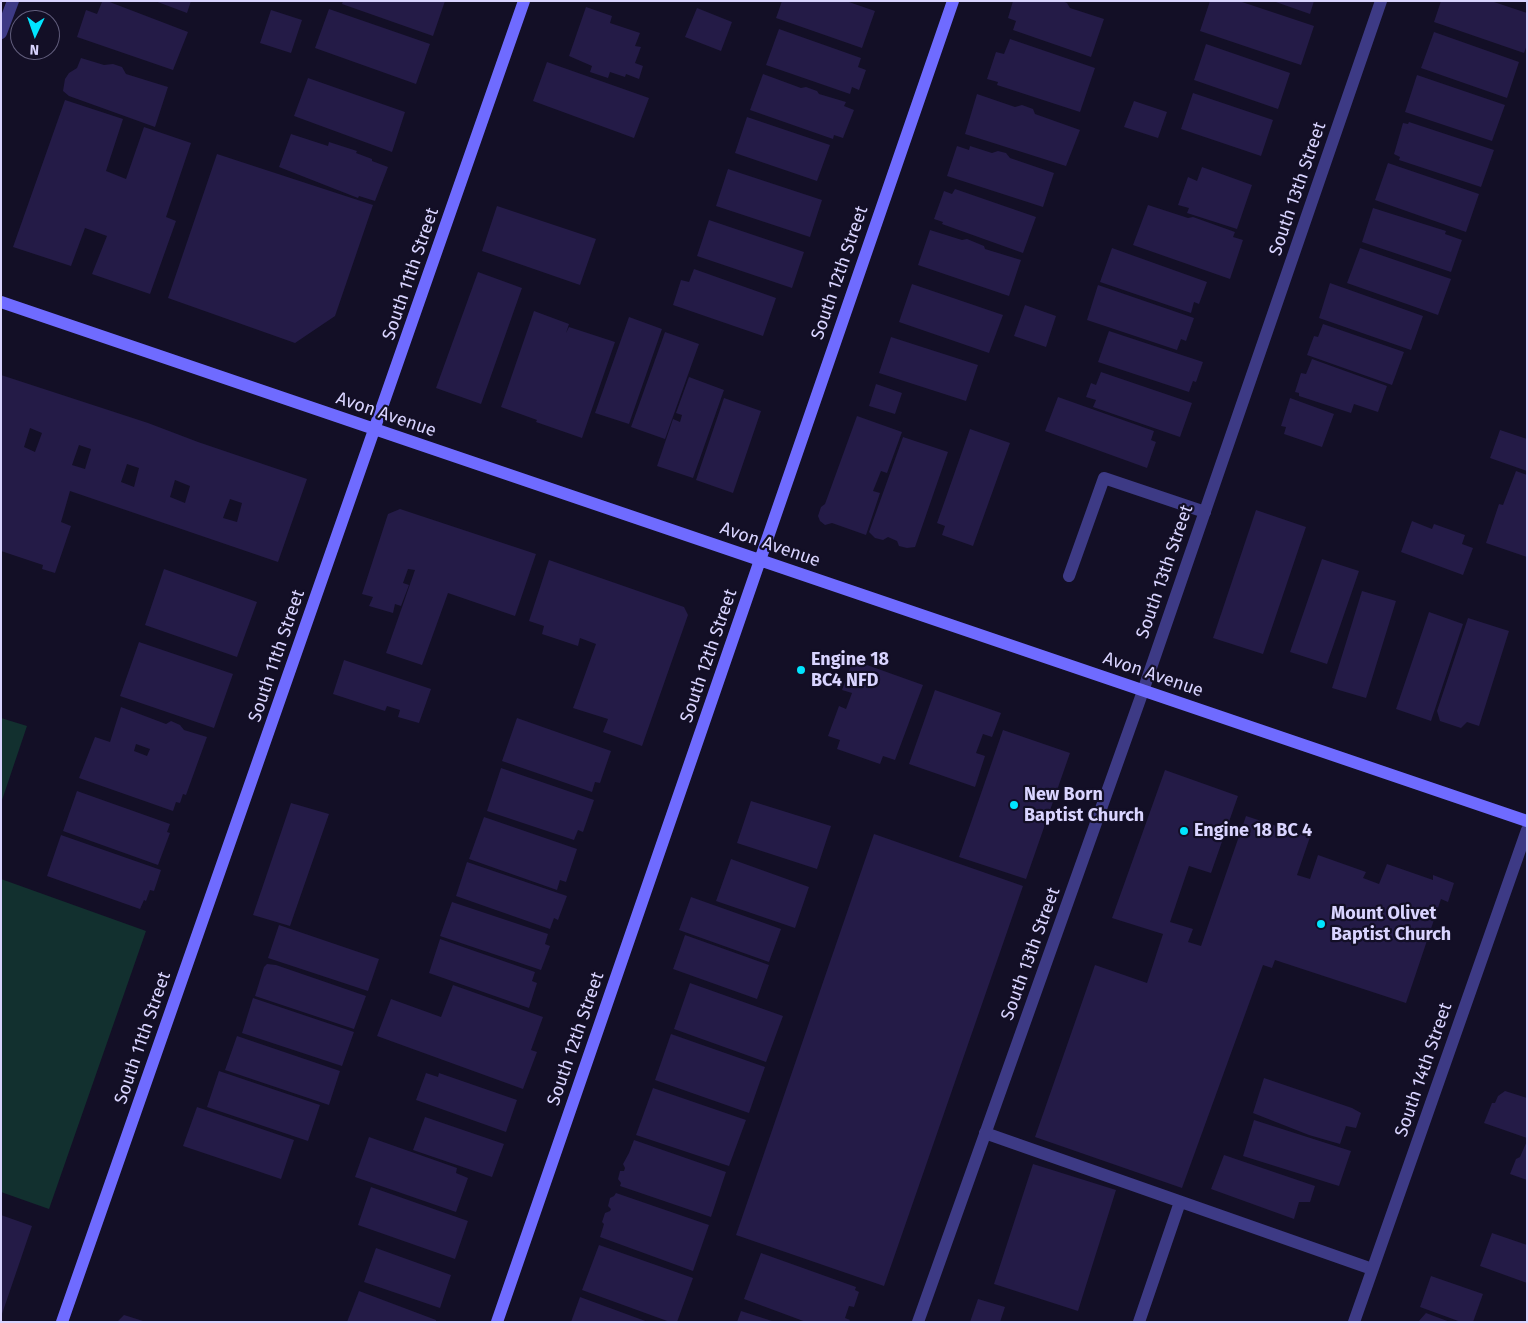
<!DOCTYPE html>
<html>
<head>
<meta charset="utf-8">
<style>
	body { margin:0 }
	#map { position:relative; width:1528px; height:1323px; overflow:hidden; background:#130f26; font-family:"Fira Sans",sans-serif }
	canvas { display:block }
	.frame { position:absolute; inset:0; border:2px solid #d9d4ff; pointer-events:none }
	.north { position:absolute; left:10px; top:10px; width:50px; height:50px; box-sizing:border-box; background:#130f26; border:1px solid #625e7d; border-radius:50%; rotate:183deg; font-size:14px; font-weight:700; line-height:20px; text-align:center; color:#d9d4ff }
	.north::after { content:''; display:block; margin:auto; width:18px; height:22px; background:#00e5ff; clip-path:polygon(50% 0,100% 100%,50% 72%,0 100%) }
</style>
</head>
<body>
<div id="map">
<canvas width="1528" height="1323"></canvas>
<div class="frame"></div>
<div class="north">N</div>
</div>
<script>
const context = document.querySelector('canvas').getContext('2d');
context.lineJoin = 'round';
function fillPath(path, color) { context.fillStyle = color; context.fill(path, 'evenodd'); }
const shape = rows => new Path2D(rows.map(r => 'M' + r).join(''));
function strokePath(path, color, width, dash) { context.strokeStyle = color; context.lineWidth = width; context.lineCap = dash ? 'butt' : 'round'; context.setLineDash(dash || []); context.stroke(path); }
function write(font, color, halo, rows, align = 'center') {
  context.font = font + ' "Fira Sans",sans-serif'; context.lineWidth = 4.5; context.setLineDash([]); context.textBaseline = 'middle'; context.strokeStyle = halo; context.fillStyle = color; for (const [text, x, y, turn = 0] of rows) {
    context.save(); context.translate(x, y); context.rotate((+turn || 0) * Math.PI / 180); context.textAlign = isNaN(turn) ? turn : align; if (halo) context.strokeText(text, 0, 0); context.fillText(text, 0, 0); context.restore();
  }
}
fillPath(shape([
	[1,718,27,726,1,803],
	[1,879,146,931,49,1209,1,1192]
]), '#12302f');
fillPath(shape([
	[107,1,188,32,173,70,77,37,86,10,97,14,102,2],
	[155,1,191,1,187,13],
	[343,1,445,1,433,36,342,4],
	[782,1,846,1,875,11,862,48,776,18],
	[1013,1,1062,1,1067,3,1070,8,1104,19,1091,57,1013,30,1016,21,1008,18],
	[1210,1,1239,1,1314,26,1301,65,1200,31],
	[1273,1,1314,1,1310,14],
	[1441,1,1491,1,1527,13,1527,45,1524,53,1434,22],
	[586,7,612,16,610,23,640,33,635,46,641,47,635,63,643,66,639,79,626,74,625,77,610,72,608,78,590,72,592,66,569,56],
	[697,8,732,22,721,51,685,37],
	[329,9,430,44,416,84,315,48],
	[271,10,302,20,291,53,260,43],
	[779,29,861,58,858,67,866,70,859,90,852,87,850,94,766,65],
	[1434,32,1519,62,1507,98,1421,68],
	[1010,39,1095,68,1080,112,997,85,998,82,987,79,996,52,1004,54],
	[1206,44,1290,73,1278,109,1194,80],
	[81,58,104,65,113,64,122,67,126,74,168,87,155,127,69,96,63,91,65,79,69,73,77,68],
	[547,62,649,98,634,138,533,101],
	[763,74,801,88,806,87,817,91,819,94,846,102,844,106,854,110,843,138,834,135,833,139,750,110],
	[1417,75,1505,105,1492,141,1405,112],
	[308,78,405,112,392,152,294,116],
	[1193,93,1273,120,1261,156,1181,129],
	[977,94,1015,107,1022,105,1033,109,1035,114,1080,130,1066,166,965,134],
	[65,100,123,119,106,171,126,179,144,127,191,143,166,217,176,221,150,294,92,274,107,236,85,228,71,266,13,247],
	[1134,101,1167,112,1158,138,1124,127],
	[747,117,830,145,817,181,735,153],
	[1409,122,1494,150,1481,187,1399,160,1400,157,1394,154,1403,123,1408,124],
	[291,134,328,146,329,142,357,151,356,153,372,159,372,161,388,167,375,201,359,196,358,198,279,167],
	[957,146,969,150,970,146,992,153,998,151,1006,153,1010,158,1054,173,1043,207,947,176],
	[217,154,373,205,335,316,295,343,168,298],
	[1388,163,1479,194,1466,232,1375,200],
	[1202,167,1252,185,1237,229,1187,213,1189,208,1178,205,1188,177,1197,181],
	[728,169,822,200,810,237,716,206],
	[955,189,1036,217,1023,253,942,224,943,222,934,219,944,191,952,194],
	[1148,205,1188,218,1193,217,1235,232,1233,237,1243,240,1230,279,1133,245],
	[497,206,596,239,580,285,482,251],
	[1373,208,1446,231,1445,234,1462,240,1451,272,1362,242],
	[709,220,804,252,792,288,697,256],
	[930,230,962,240,967,239,984,246,985,249,1021,260,1009,296,918,265],
	[1112,248,1207,282,1199,304,1194,302,1191,313,1100,282],
	[1360,248,1451,279,1438,315,1347,283],
	[694,269,776,298,763,336,673,305,681,280,689,282],
	[478,272,522,288,481,404,436,388],
	[1330,283,1423,316,1411,350,1319,318],
	[912,284,1003,315,989,353,899,322],
	[1098,285,1194,318,1186,341,1181,339,1177,350,1087,320],
	[1025,305,1056,316,1046,347,1014,336],
	[534,311,569,324,566,333,569,327,615,342,582,438,536,422,537,420,501,407],
	[629,317,662,329,629,424,595,413],
	[1323,324,1404,352,1392,385,1307,355,1314,336,1318,337],
	[1109,331,1203,362,1196,382,1193,381,1189,392,1098,362],
	[665,332,699,344,665,439,631,427],
	[891,337,978,365,966,401,879,373],
	[1312,359,1387,386,1378,412,1354,404,1351,413,1299,396,1299,393,1295,392,1301,373,1306,374],
	[1101,372,1192,403,1180,437,1093,407,1096,400,1086,397,1091,383,1096,385],
	[1,375,148,423,198,442,307,479,278,562,70,491,61,522,71,526,55,573,42,569,43,565,1,551],
	[30,428,42,433,35,452,24,447],
	[79,445,91,449,85,469,72,465],
	[127,464,139,468,134,487,121,482],
	[175,480,190,486,185,503,170,497],
	[230,499,242,503,237,522,223,518],
	[689,377,724,390,693,478,657,466,673,419,680,422,682,415,676,413],
	[876,384,902,393,895,414,869,406],
	[1058,397,1154,431,1151,440,1156,442,1147,468,1045,431],
	[724,398,761,411,733,493,696,480],
	[1290,398,1334,414,1322,447,1284,434,1286,427,1281,426],
	[857,416,902,432,887,473,881,471,873,491,880,493,866,535,832,523,825,525,820,521,818,516,821,507,825,504],
	[970,429,1010,443,973,546,942,535,945,526,937,523],
	[1500,430,1527,439,1527,471,1490,458],
	[903,437,948,452,915,547,907,548,899,546,897,541,888,537,883,540,875,538,869,532],
	[1516,471,1527,475,1527,557,1486,543,1499,504,1503,505],
	[400,509,536,554,515,616,448,593,422,665,386,653,415,570,408,569,403,583,409,585,401,606,395,604,393,613,369,606,373,597,362,594,388,514],
	[1256,510,1306,527,1263,654,1213,638],
	[1412,521,1432,529,1434,524,1465,535,1462,544,1473,548,1463,575,1401,552],
	[1322,559,1359,571,1327,664,1290,652],
	[549,560,684,607,688,615,642,746,603,732,608,719,573,708,596,644,580,638,578,646,542,634,544,626,529,621],
	[164,569,257,602,237,657,145,625],
	[1362,591,1396,601,1366,698,1332,688],
	[1429,612,1463,624,1431,721,1396,709],
	[1468,618,1509,631,1479,726,1467,722,1461,728,1440,721,1437,711],
	[139,642,233,674,214,728,120,696],
	[344,660,431,689,419,723,398,717,400,710,387,706,385,711,333,694],
	[853,660,923,685,895,760,883,756,880,764,837,749,840,740,828,736,839,706,846,709,852,693,842,690],
	[935,690,1001,713,992,737,983,734,976,753,985,756,975,787,909,764],
	[121,707,166,724,171,721,180,725,184,730,207,737,186,795,183,794,180,803,176,802,173,811,79,778,95,737,110,742],
	[136,744,150,749,147,756,134,751],
	[517,718,611,751,600,783,595,782,592,792,502,761],
	[1003,730,1070,753,1026,879,959,857],
	[501,768,594,800,583,832,578,830,574,840,487,811],
	[1165,770,1238,796,1211,873,1189,866,1170,922,1193,929,1188,942,1201,946,1246,816,1310,837,1297,875,1310,879,1318,855,1366,872,1363,878,1379,884,1387,864,1433,880,1433,875,1454,883,1448,902,1441,899,1406,1003,1275,960,1272,968,1263,965,1182,1188,1035,1137,1095,965,1147,983,1163,934,1112,918],
	[77,791,170,824,167,832,170,833,158,865,63,831],
	[751,801,831,826,817,869,737,843],
	[291,803,329,814,290,926,253,915],
	[484,817,577,849,566,882,560,880,557,890,469,859],
	[874,834,1023,886,884,1286,736,1235],
	[61,835,161,870,154,891,150,890,146,901,144,900,140,909,47,876],
	[731,859,809,887,795,928,716,901],
	[467,862,567,896,558,920,554,918,550,929,456,896],
	[691,897,781,929,769,962,679,930],
	[452,902,548,934,545,944,550,946,541,970,440,936],
	[279,925,379,959,368,991,268,958],
	[685,935,769,965,757,999,673,969],
	[440,939,535,972,532,981,537,983,529,1008,429,973],
	[267,964,276,965,366,996,354,1029,255,996,264,967],
	[690,983,783,1016,766,1062,674,1029],
	[453,985,543,1017,531,1050,537,1052,523,1089,377,1036,391,999,441,1017],
	[253,998,354,1032,342,1066,242,1033],
	[671,1034,765,1067,749,1113,655,1080],
	[237,1036,340,1071,329,1105,225,1070],
	[219,1071,320,1105,308,1141,207,1107],
	[426,1073,438,1077,439,1073,517,1100,506,1132,416,1100],
	[1264,1078,1352,1108,1361,1113,1356,1128,1346,1126,1340,1144,1309,1135,1253,1113],
	[653,1088,746,1120,729,1166,636,1135],
	[1505,1091,1527,1098,1527,1138,1484,1123,1492,1103,1495,1103,1498,1096],
	[197,1107,294,1140,281,1179,183,1146],
	[425,1117,504,1144,492,1177,413,1150],
	[1254,1120,1351,1151,1339,1186,1243,1156],
	[369,1137,457,1168,456,1173,468,1178,456,1212,355,1177],
	[634,1140,726,1172,711,1217,620,1186,621,1183,618,1179,620,1171,624,1171,625,1168,623,1164,629,1153],
	[1527,1141,1527,1180,1510,1174,1516,1159,1520,1157],
	[1224,1155,1315,1186,1310,1202,1299,1202,1294,1219,1211,1189],
	[1033,1164,1116,1190,1078,1311,994,1284],
	[371,1187,468,1221,455,1259,358,1225],
	[616,1193,709,1225,693,1271,600,1237,604,1224,602,1222,605,1213,610,1211,611,1209,608,1206,610,1198,614,1196],
	[1,1215,32,1226,2,1314,1,1314],
	[1492,1233,1527,1245,1527,1283,1480,1266],
	[599,1245,693,1278,677,1322,670,1322,582,1290],
	[376,1248,451,1275,440,1308,364,1282],
	[761,1253,856,1287,855,1290,859,1292,854,1307,849,1306,845,1318,850,1320,849,1322,806,1322,744,1299],
	[1431,1276,1483,1294,1473,1322,1461,1322,1420,1307],
	[359,1291,436,1320,436,1322,347,1322],
	[580,1297,648,1322,571,1322],
	[978,1299,1005,1307,1000,1322,970,1322],
	[741,1311,772,1321,772,1322,737,1322],
	[1426,1313,1450,1322,1418,1322],
	[124,1315,143,1321,143,1322,117,1322]
]), '#241b47');
strokePath(shape([
	[1069,576,1104,478,1205,512],
	[985,1133,1372,1269],
	[1139,1322,1180,1202]
]), '#3d3a85', 12);
strokePath(shape([
	[1,33,13,1],
	[918,1322,1143,691,1381,1],
	[1354,1322,1527,830]
]), '#3d3a85', 12);
strokePath(shape([
	[1,302,1527,821],
	[62,1322,524,1],
	[497,1322,953,1]
]), '#6f6bff', 12);
for (const [x, y, r, color] of [
	[801,670,5,"#00e5ff"],
	[1014,805,5,"#00e5ff"],
	[1184,831,5,"#00e5ff"],
	[1321,924,5,"#00e5ff"]
]) { const dot = new Path2D(); dot.arc(x, y, r, 0, 2 * Math.PI); context.fillStyle = color; context.fill(dot); strokePath(dot, '#130f26', 2); }
write('18px', '#d9d4ff', '#130f26', [
	["South 13th Street",1298,189,-71],
	["South 12th Street",840,273,-71],
	["South 11th Street",411,274,-71],
	["Avon Avenue",386,415,19],
	["Avon Avenue",770,545,19],
	["South 13th Street",1165,572,-71],
	["South 11th Street",277,656,-71],
	["South 12th Street",709,656,-71],
	["Avon Avenue",1153,675,19],
	["South 13th Street",1031,954,-70],
	["South 11th Street",143,1038,-71],
	["South 12th Street",576,1039,-71],
	["South 14th Street",1424,1070,-71]
]);
write('bold 18px', '#d9d4ff', '#130f26', [
	["Engine 18",811,660],
	["BC4 NFD",811,681],
	["New Born",1024,795],
	["Baptist Church",1024,816],
	["Engine 18 BC 4",1194,831],
	["Mount Olivet",1331,914],
	["Baptist Church",1331,935]
], 'left');
</script>
</body>
</html>
